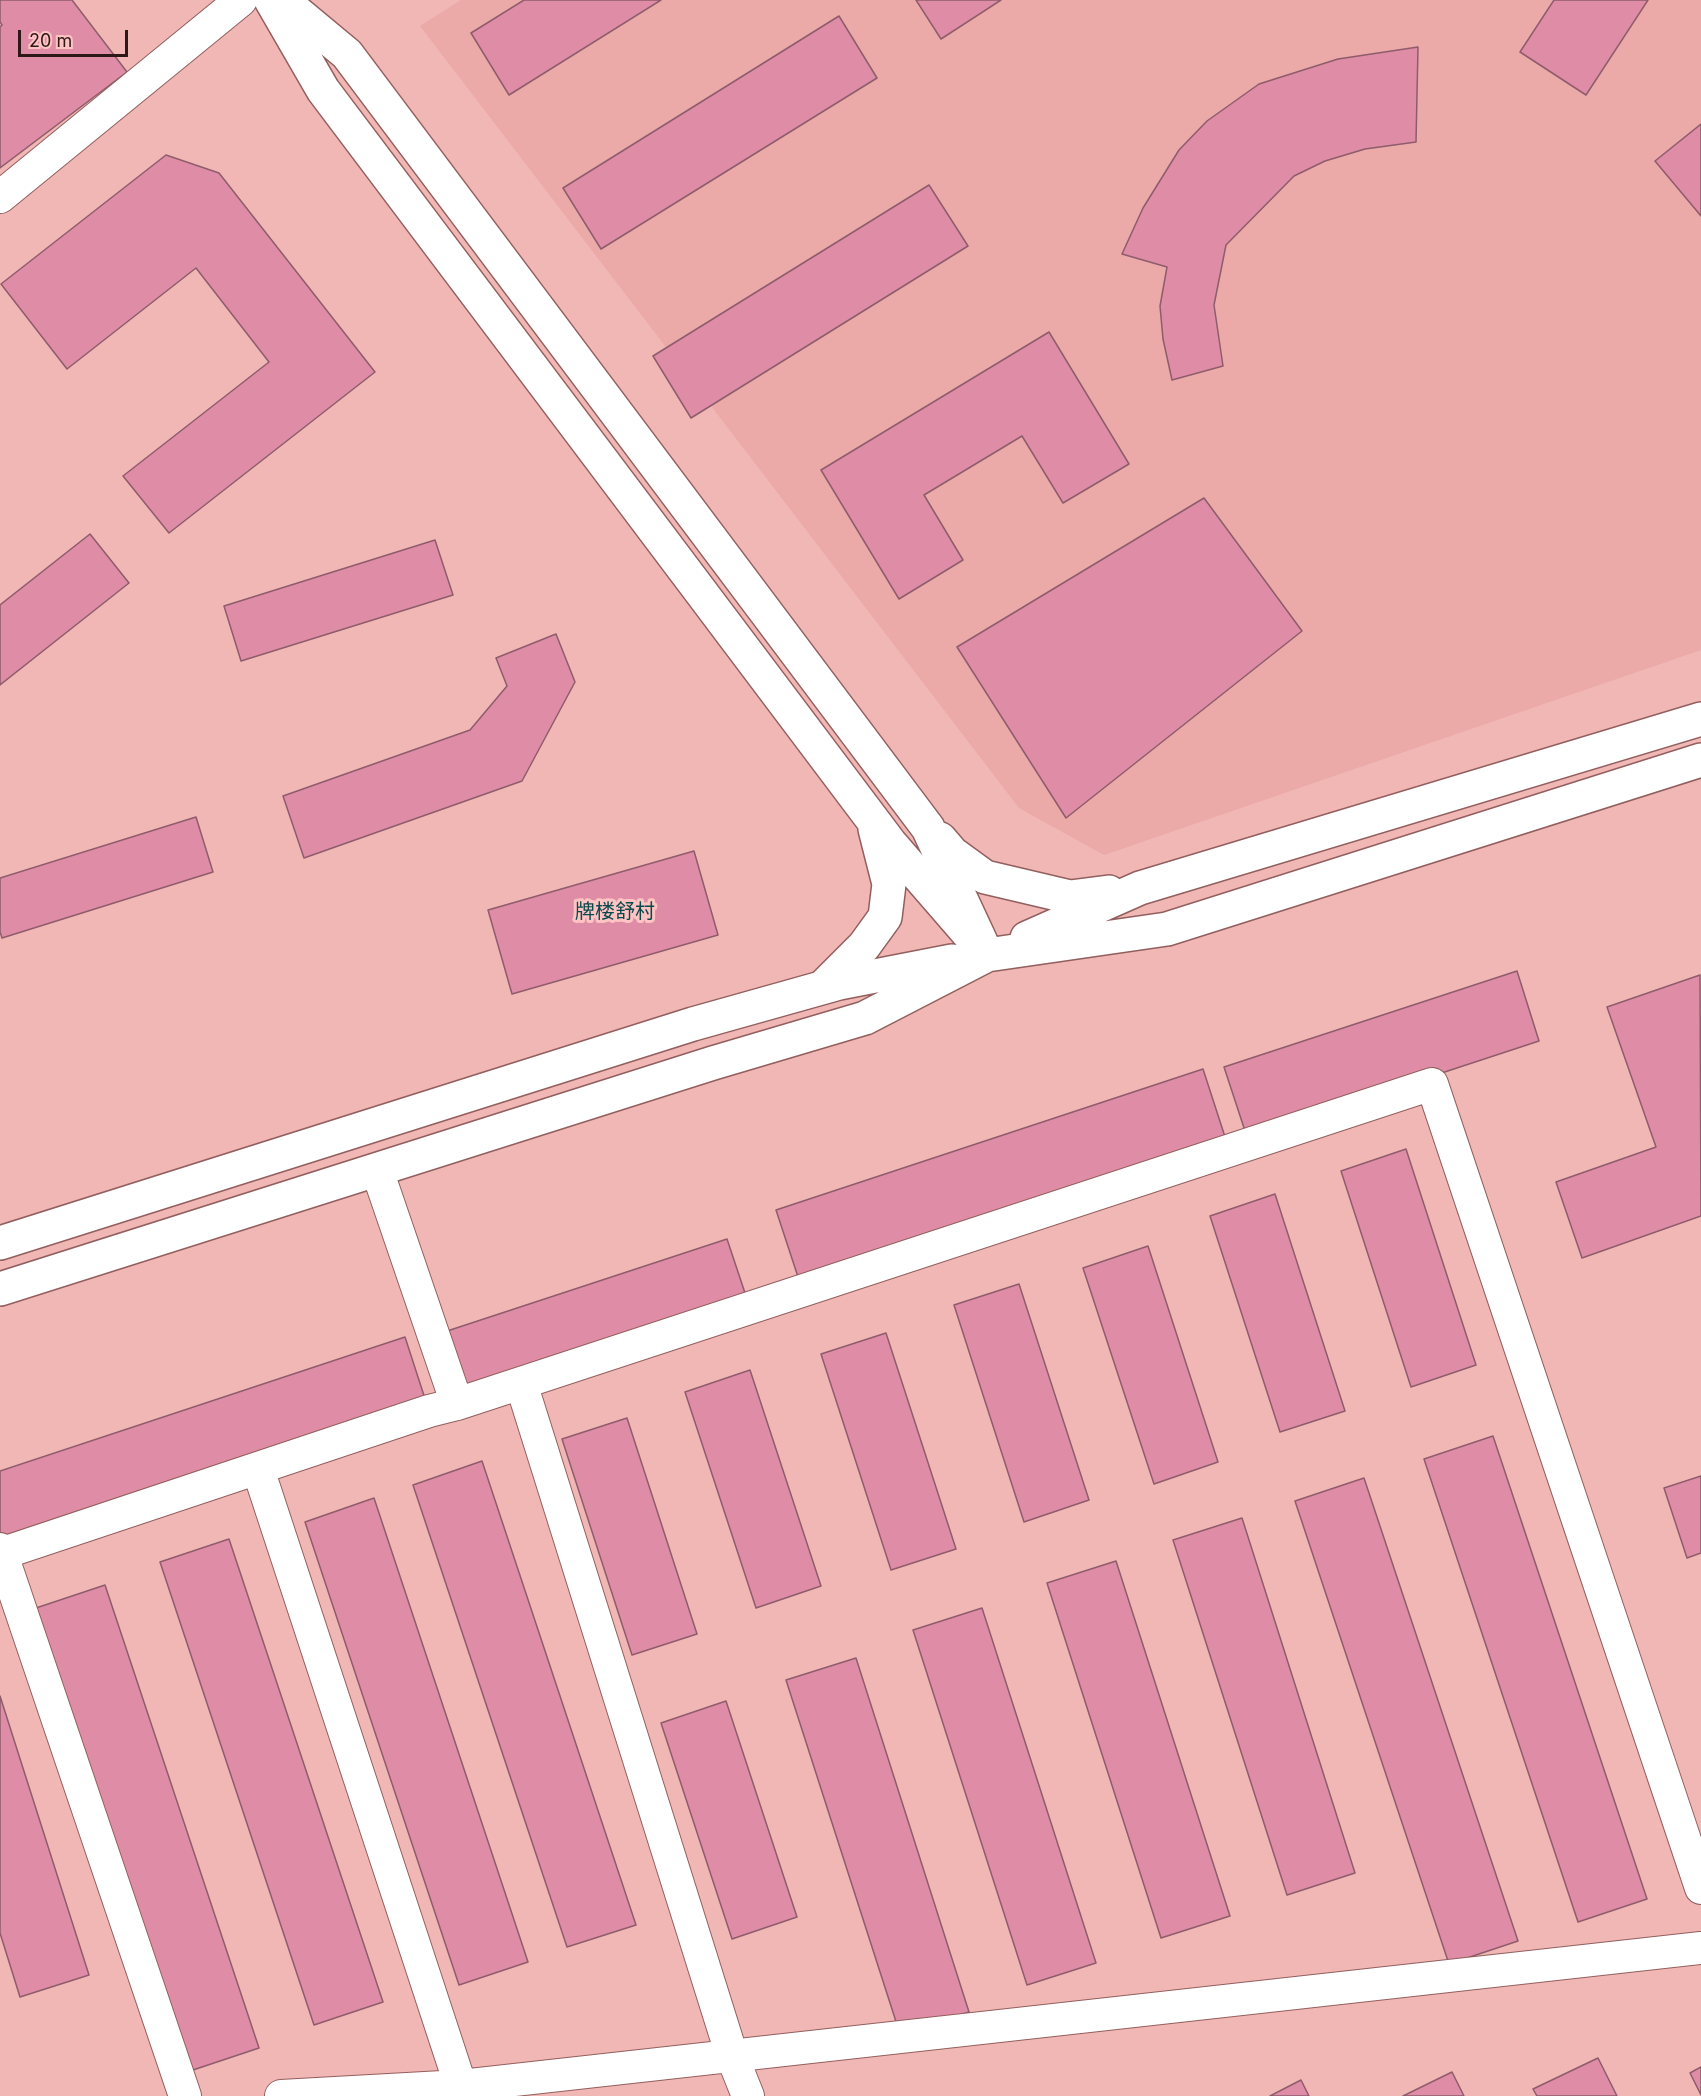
<!DOCTYPE html>
<html>
<head>
<meta charset="utf-8">
<style>
	body { margin:0 }
	#map { position:relative; width:1701px; height:2096px; overflow:hidden; background:#f1b7b5; font-family:Inter,sans-serif }
	canvas { display:block }
	.scale { position:absolute; left:18px; top:30px; width:110px; height:27px; box-sizing:border-box; border:3px solid #2d1818; border-top:0; padding-left:8px; font-size:18px; line-height:21px; white-space:nowrap; color:#2d1818; -webkit-text-stroke:4px #fec3c2; paint-order:stroke }
</style>
</head>
<body>
<div id="map">
<canvas width="1701" height="2096"></canvas>
<div class="scale">20 m</div>
</div>
<script>
const context = document.querySelector('canvas').getContext('2d');
context.lineJoin = 'round';
function fillPath(path, color) { context.fillStyle = color; context.fill(path, 'evenodd'); }
const shape = rows => new Path2D(rows.map(r => 'M' + r).join(''));
function strokePath(path, color, width, dash) { context.strokeStyle = color; context.lineWidth = width; context.lineCap = dash ? 'butt' : 'round'; context.setLineDash(dash || []); context.stroke(path); }
function write(font, color, halo, rows, align = 'center') {
  context.font = font + ' Inter,"Noto Sans SC",sans-serif'; context.lineWidth = 6; context.setLineDash([]); context.textBaseline = 'middle'; context.strokeStyle = halo; context.fillStyle = color; for (const [text, x, y, turn = 0] of rows) {
    context.save(); context.translate(x, y); context.rotate((+turn || 0) * Math.PI / 180); context.textAlign = isNaN(turn) ? turn : align; if (halo) context.strokeText(text, 0, 0); context.fillText(text, 0, 0); context.restore();
  }
}
fillPath(shape([
	[461,0,1701,0,1701,650,1104,855,1019,808,420,26]
]), '#eba9a8');
const building = shape([
	[0,0,72,0,127,72,0,168,0,27,2,25,0,22,0,0],
	[524,0,661,0,509,95,471,33,524,0],
	[916,0,1001,0,941,39,916,0],
	[1554,0,1648,0,1586,95,1520,52,1554,0],
	[839,16,877,78,601,249,563,188,839,16],
	[1418,47,1416,142,1365,149,1325,161,1294,176,1226,245,1214,305,1223,366,1172,380,1163,339,1160,306,1167,267,1122,254,1143,208,1179,150,1207,121,1259,84,1338,59,1418,47],
	[1701,124,1701,216,1655,161,1701,124],
	[166,155,219,173,375,372,169,533,123,476,269,362,196,268,67,369,1,284,166,155],
	[929,185,968,246,691,418,653,356,929,185],
	[1049,332,1129,464,1063,503,1022,436,924,495,963,560,899,599,821,470,1049,332],
	[1204,498,1302,631,1066,818,957,647,1204,498],
	[90,534,129,583,0,685,0,605,90,534],
	[435,540,453,595,241,661,224,606,435,540],
	[556,634,575,682,522,781,304,858,283,796,470,730,507,686,496,658,556,634],
	[196,817,213,872,2,938,0,932,0,878,196,817],
	[694,851,718,935,512,994,488,910,694,851],
	[1517,971,1539,1041,1247,1137,1224,1067,1517,971],
	[1700,975,1701,1216,1582,1258,1556,1182,1656,1147,1607,1007,1700,975],
	[1203,1069,1227,1143,800,1283,776,1210,1203,1069],
	[1406,1149,1476,1365,1411,1387,1341,1171,1406,1149],
	[1275,1194,1345,1411,1280,1432,1210,1216,1275,1194],
	[727,1239,750,1308,457,1404,435,1335,727,1239],
	[1148,1246,1218,1462,1154,1484,1083,1268,1148,1246],
	[1019,1284,1089,1500,1024,1522,954,1305,1019,1284],
	[886,1333,956,1549,891,1570,821,1354,886,1333],
	[405,1337,429,1411,0,1545,0,1471,405,1337],
	[750,1370,821,1586,756,1608,685,1392,750,1370],
	[627,1418,697,1634,632,1655,562,1439,627,1418],
	[1493,1436,1647,1899,1578,1922,1424,1459,1493,1436],
	[482,1461,636,1925,567,1947,413,1485,482,1461],
	[1701,1476,1701,1553,1687,1558,1664,1488,1701,1476],
	[1364,1478,1518,1941,1449,1964,1295,1501,1364,1478],
	[374,1498,528,1962,459,1985,305,1522,374,1498],
	[1242,1518,1355,1873,1287,1895,1173,1540,1242,1518],
	[229,1539,383,2002,314,2025,160,1562,229,1539],
	[1116,1561,1230,1916,1161,1938,1047,1583,1116,1561],
	[105,1585,259,2048,190,2071,36,1608,105,1585],
	[982,1608,1096,1963,1027,1985,913,1630,982,1608],
	[856,1658,969,2012,900,2034,786,1680,856,1658],
	[0,1696,89,1975,20,1997,0,1933,0,1696],
	[726,1701,797,1917,732,1939,661,1723,726,1701],
	[1598,2058,1617,2096,1537,2096,1533,2089,1598,2058],
	[1701,2067,1701,2095,1690,2073,1701,2067],
	[1452,2072,1464,2096,1403,2096,1452,2072],
	[1301,2080,1309,2096,1270,2096,1301,2080]
]);
fillPath(building, '#df8da6');
strokePath(building, '#8e5c6b', 1.5);
const minor = shape([
	[0,197,241,0],
	[377,1170,457,1404],
	[521,1383,732,2056,748,2096],
	[258,1469,464,2096],
	[0,1549,185,2096],
	[0,1554,429,1411,457,1404,1432,1084,1701,1888],
	[281,2096,461,2086,1701,1948]
]);
const secondary = shape([
	[271,0,323,90,890,843,987,955,928,828,347,54,282,0],
	[940,839,952,853,985,877,1070,897,1109,892],
	[1027,938,1140,888,1701,719],
	[823,987,864,946,885,917,889,884,875,829],
	[0,1243,693,1024,839,983,952,961],
	[0,1289,713,1063,865,1018,987,955,1167,929,1701,760]
]);
strokePath(minor, '#925f5e', 34);
strokePath(secondary, '#925f5e', 36);
strokePath(minor, '#fff', 32);
strokePath(secondary, '#fff', 33);
write('20px', '#08494c', '#fec3c2', [
	["牌楼舒村",615,912]
]);
</script>
</body>
</html>
